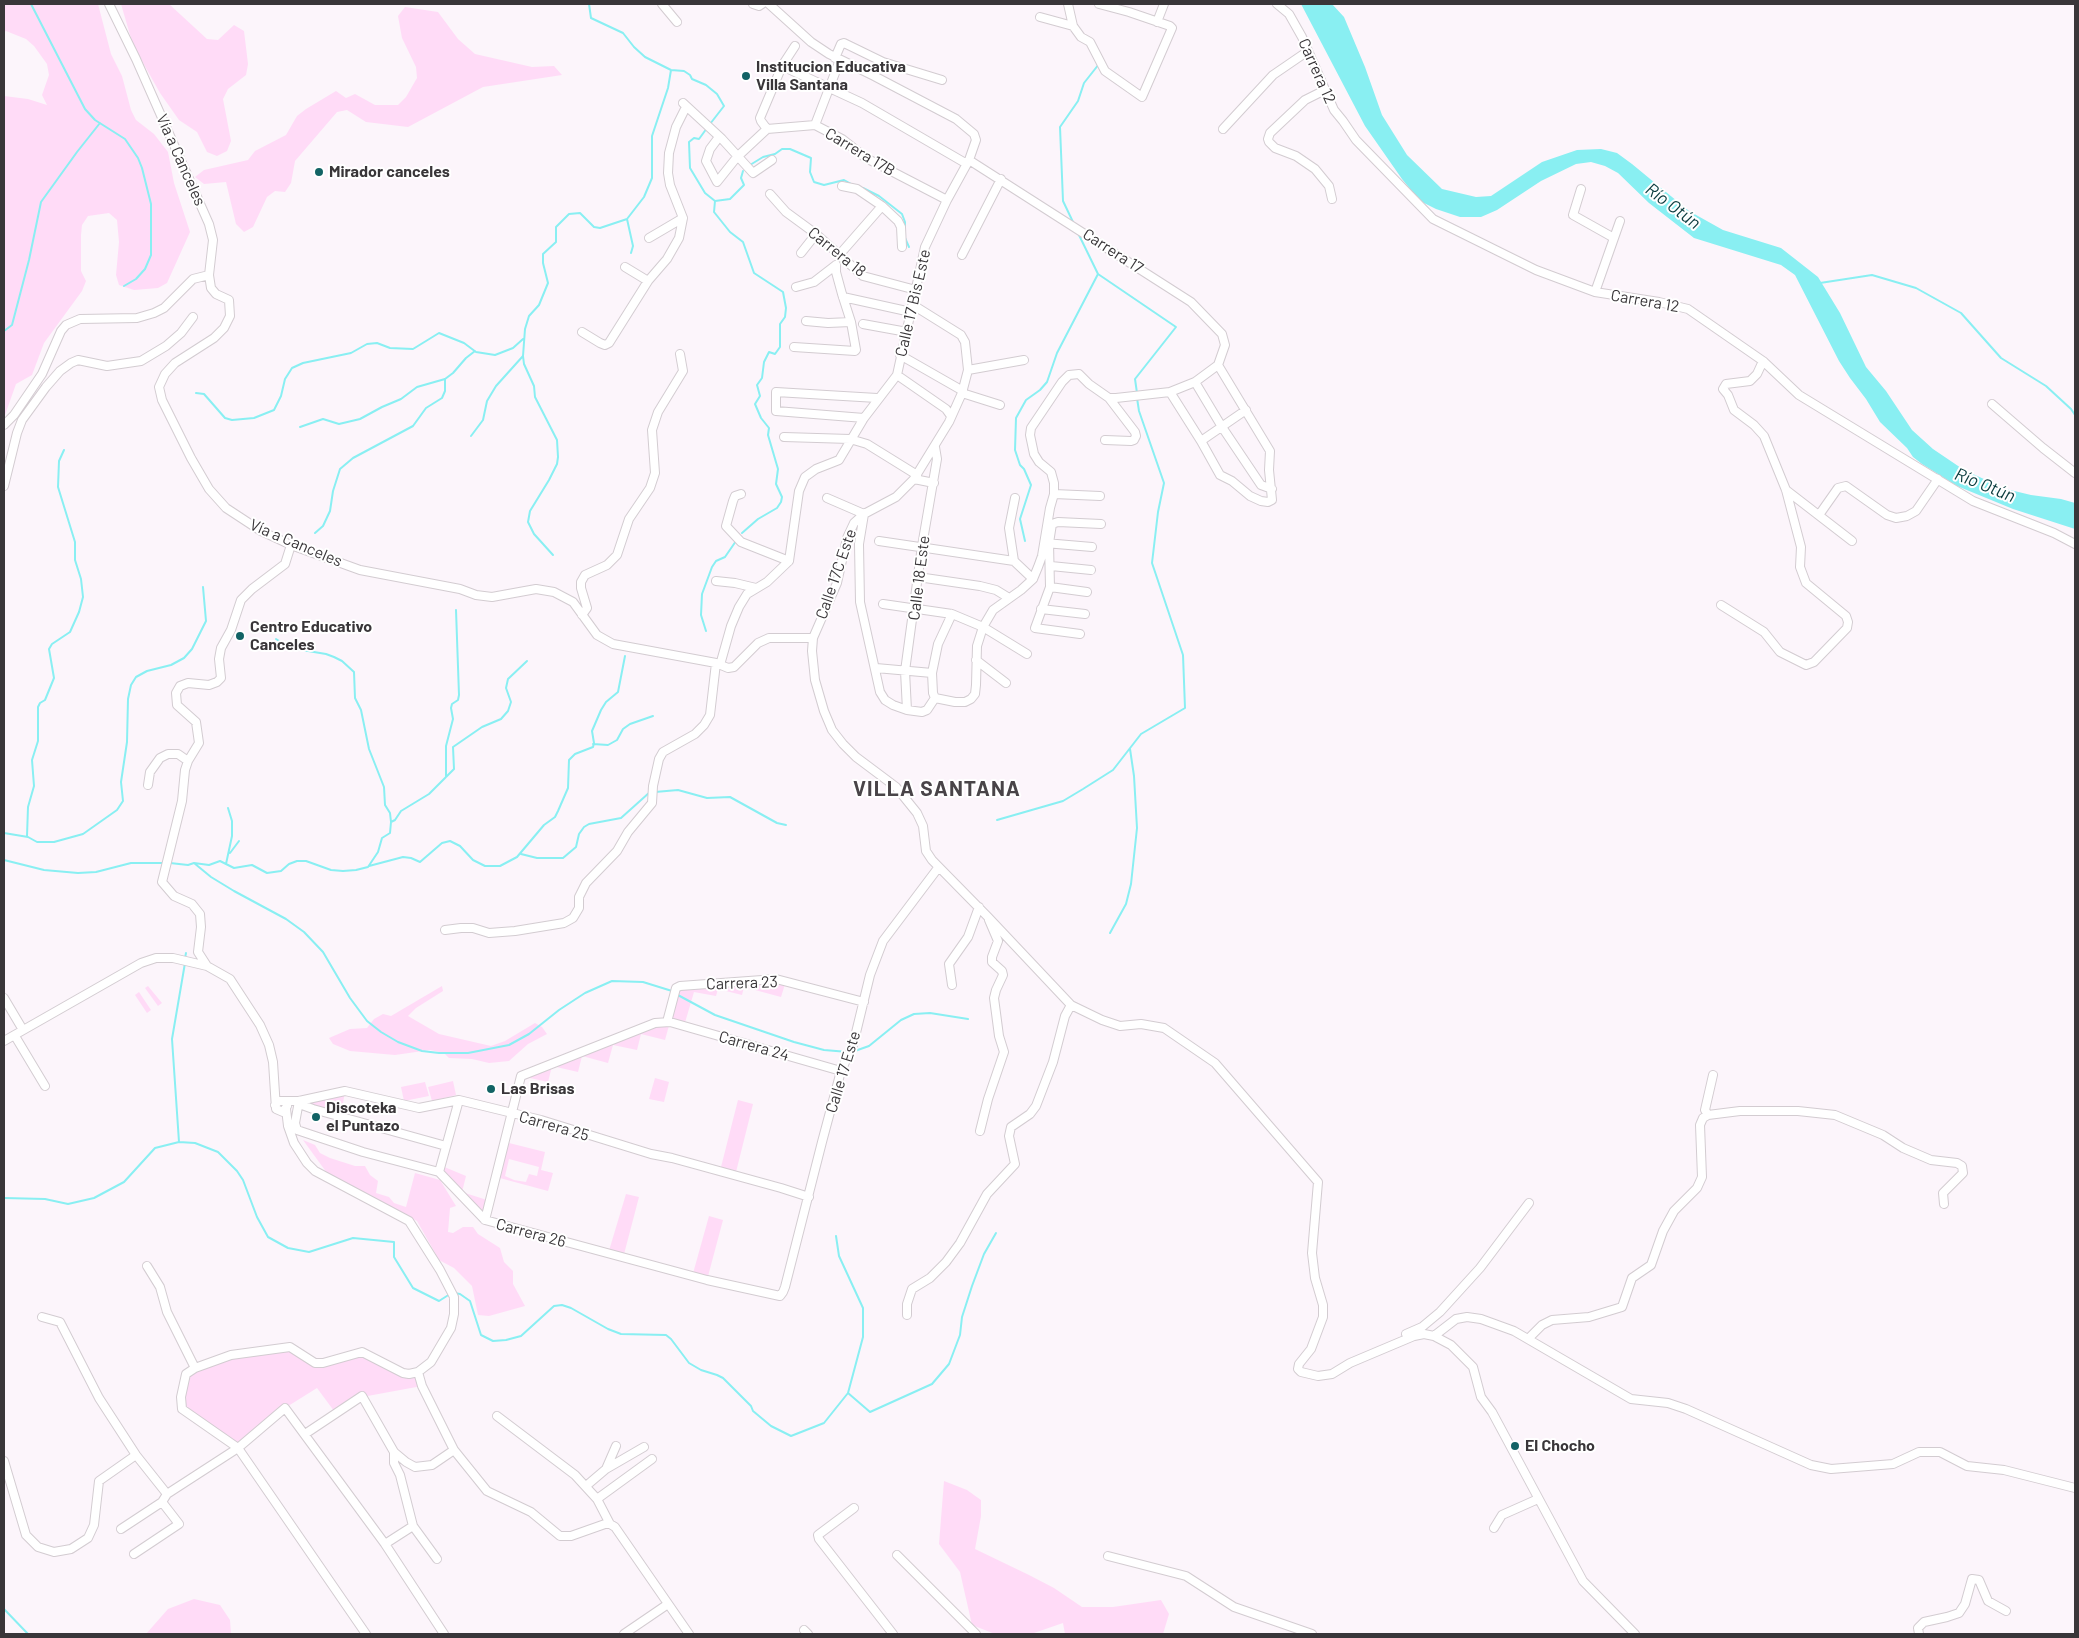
<!DOCTYPE html>
<html>
<head>
<meta charset="utf-8">
<style>
	body { margin:0 }
	#map { position:relative; width:2079px; height:1638px; overflow:hidden; background:#fcf5fb; font-family:Barlow,sans-serif }
	canvas { display:block }
	.frame { position:absolute; inset:0; border:5px solid #393639; pointer-events:none }
</style>
</head>
<body>
<div id="map">
<canvas width="2079" height="1638"></canvas>
<div class="frame"></div>
</div>
<script>
const context = document.querySelector('canvas').getContext('2d');
context.lineJoin = 'round';
function fillPath(path, color) { context.fillStyle = color; context.fill(path, 'evenodd'); }
const shape = rows => new Path2D(rows.map(r => 'M' + r).join(''));
function strokePath(path, color, width, dash) { context.strokeStyle = color; context.lineWidth = width; context.lineCap = dash ? 'butt' : 'round'; context.setLineDash(dash || []); context.stroke(path); }
function write(font, color, halo, rows, align = 'center') {
  context.font = font + ' Barlow,sans-serif'; context.lineWidth = 4; context.setLineDash([]); context.textBaseline = 'middle'; context.strokeStyle = halo; context.fillStyle = color; for (const [text, x, y, turn = 0] of rows) {
    context.save(); context.translate(x, y); context.rotate((+turn || 0) * Math.PI / 180); context.textAlign = isNaN(turn) ? turn : align; if (halo) context.strokeText(text, 0, 0); context.fillText(text, 0, 0); context.restore();
  }
}
fillPath(shape([
	[4,4,98,4,111,54,122,76,131,110,136,120,154,134,168,152,174,183,190,232,167,283,158,288,134,290,119,285,116,275,119,242,117,220,109,213,88,216,82,225,81,235,81,271,86,281,82,291,44,343,32,375,16,384,5,415,4,426,4,96,28,99,47,105,42,95,49,75,47,64,34,46,26,39,6,31,4,32],
	[121,4,169,4,207,39,218,40,234,25,244,31,248,64,246,75,228,89,223,99,231,141,227,151,217,156,207,152,197,132,179,120,160,93,133,45],
	[405,7,438,12,458,39,475,54,532,67,554,66,562,75,483,87,408,127,366,122,347,110,337,112,295,161,291,183,285,192,275,191,267,197,253,227,244,232,236,224,226,182,204,184,195,177,204,170,248,160,255,151,286,135,297,116,306,109,336,91,346,98,355,94,375,105,398,105,406,97,417,78,416,67,402,38,398,16],
	[786,981,781,997,744,987,742,995,718,989,716,996,694,992,684,1026,670,1022,665,1040,641,1034,637,1050,613,1045,608,1063,582,1056,578,1072,552,1066,548,1082,521,1076,667,1022,676,988],
	[148,986,162,1003,158,1006,145,988],
	[442,986,443,991,416,1008,408,1016,439,1034,491,1046,505,1041,535,1023,542,1027,547,1034,528,1044,509,1061,489,1063,472,1059,449,1058,444,1053,430,1050,395,1055,350,1051,333,1044,329,1038,350,1029,367,1028,374,1019,383,1014,391,1016],
	[139,992,151,1010,147,1013,135,995],
	[655,1078,669,1082,664,1102,649,1099],
	[453,1081,456,1095,432,1101,428,1087],
	[425,1082,429,1096,404,1101,401,1087],
	[345,1091,341,1116,299,1101],
	[738,1100,753,1104,735,1176,720,1171],
	[303,1140,315,1145,320,1153,330,1158,355,1166,365,1166,370,1175,378,1181,376,1193,389,1197,394,1203,406,1207,415,1173,440,1180,456,1206,450,1208,448,1232,453,1233,463,1227,473,1227,478,1234,500,1248,504,1262,513,1271,513,1284,525,1306,489,1316,478,1315,472,1286,454,1268,439,1260,417,1221,327,1173],
	[505,1142,545,1152,541,1170,553,1173,548,1191,496,1177],
	[509,1159,539,1167,537,1176,529,1174,526,1182,514,1180,505,1176],
	[442,1166,466,1176,462,1192,490,1201,485,1220,442,1175],
	[626,1194,639,1197,623,1258,608,1254],
	[709,1216,723,1220,707,1280,692,1277],
	[290,1347,315,1363,355,1353,403,1373,418,1372,422,1386,362,1397,337,1415,317,1388,285,1408,238,1448,182,1409,186,1374,231,1355],
	[944,1481,967,1490,981,1500,981,1516,975,1549,1029,1575,1054,1588,1082,1607,1113,1607,1161,1600,1169,1614,1163,1634,1065,1634,1063,1623,1031,1634,995,1634,972,1625,960,1572,939,1544],
	[194,1599,220,1605,230,1620,231,1634,146,1634,168,1609]
]), '#ffdbf7');
fillPath(shape([
	[1301,4,1332,4,1344,17,1365,67,1382,115,1407,155,1442,189,1476,197,1491,196,1542,162,1577,150,1601,149,1617,153,1632,164,1689,211,1723,230,1781,248,1818,277,1840,313,1866,367,1886,391,1912,430,1933,449,1964,470,2006,489,2031,495,2061,499,2075,503,2075,529,2013,509,1957,486,1922,464,1913,457,1907,448,1880,422,1866,399,1850,378,1839,361,1795,275,1781,265,1694,238,1649,203,1618,173,1605,166,1591,162,1576,164,1541,181,1497,210,1481,217,1460,217,1436,209,1420,201,1402,179,1365,126]
]), '#89eff2');
strokePath(shape([
	[31,4,85,109,95,120,125,139,138,158,142,168,151,204,151,255,145,269,136,279,124,286],
	[589,4,591,18,623,33,634,47,645,57,671,70,684,71,690,75,692,79,706,85,717,94,724,106,710,124],
	[707,128,699,139,694,138,689,142,690,168,705,193,715,201,730,199,744,185,741,178,743,171],
	[750,165,763,157,775,154,782,149,790,149,811,158,810,172,814,182,824,185,844,180,853,185],
	[863,188,879,196,902,214,905,222,905,228],
	[715,201,714,212,730,232,743,242,754,273,783,292,786,308,785,317,780,324,780,347,775,354,769,352,764,362,762,378,757,385,760,396,755,404,761,418,769,428,768,435,778,469,776,484,782,497,781,502,777,508,758,519,742,533],
	[627,219,633,246,631,253],
	[1073,222,1063,201,1060,127,1078,101,1084,83,1099,64],
	[1078,233,1098,274,1176,327,1135,379,1137,393],
	[905,238,909,247],
	[1820,283,1872,275,1916,288,1961,313,2001,358,2046,386,2071,409,2075,415],
	[4,331,12,325,29,260,41,202,77,152,100,123],
	[196,393,204,394,225,418,232,420,254,418,274,410,281,396,285,379,292,368,303,363,351,353,367,344,377,343,390,348,413,349,439,333,464,343,476,352,495,355,513,348,523,339],
	[300,427,323,419,339,424,360,419,382,407,401,399,417,387,445,379,453,373,466,358,475,351],
	[471,436,483,420,487,401,496,386,523,356],
	[315,533,323,526,330,511,333,491,340,469,353,458,413,426,426,408,442,398,445,391,445,379],
	[1025,541,1020,519,1031,485,1024,469,1020,465,1015,450,1016,418,1026,400,1040,390,1047,382,1057,353,1098,274],
	[553,555,534,534,528,522,530,511,549,480,557,464,558,457,557,440,535,397,534,386,524,364,523,356,525,329,529,316,539,305,548,283,543,263,543,254,556,242,556,227,569,214,580,213,594,227,600,228,627,219,644,197,652,178,652,136,668,88,671,70],
	[706,631,701,615,702,594,712,567,716,561,725,557,736,541],
	[276,639,290,648,326,654,334,657,342,661,354,672,355,698,361,710,369,749,384,787,385,805,390,813,391,822],
	[593,744,608,745,617,740,623,729,630,724,653,716],
	[446,777,446,746,453,719,451,708,452,704,458,700,459,695,456,610],
	[655,792,678,790,707,798,730,797,777,823,786,825],
	[997,820,1063,801,1083,789,1113,770,1141,734,1185,708,1183,655,1152,563,1158,512,1164,483,1139,411,1137,398],
	[4,833,28,837,37,842,54,842,83,834,117,810,123,801,121,782,127,742,128,699,131,685,136,677,147,671,171,665,184,658,192,649,206,621,203,587],
	[27,836,28,807,34,786,32,760,38,741,38,707,40,703,45,700,54,678,49,649,52,644,70,632,79,612,83,597,81,579,75,560,75,542,58,487,59,461,64,450],
	[230,853,239,841],
	[521,854,537,858,563,858,576,847,579,834,584,827,589,824,621,818,650,792],
	[4,860,44,870,78,873,96,872,131,863,164,863],
	[170,863,188,865,194,863,209,865,220,861,234,868,252,865,267,873,281,871,289,864,297,861,306,861,331,870,343,871,356,870,368,867,378,852,382,838,390,833,391,822,395,820,401,811,429,794,454,769,453,747,482,727,501,719,508,711,511,702,506,688,508,679,527,661],
	[194,863,211,877,234,891,286,919,304,932,323,952,350,998,367,1021,381,1032,398,1042,422,1051,439,1053,468,1053,509,1045,529,1034,559,1010,585,993,612,981,643,982,672,991],
	[226,864,232,836,232,821,228,808],
	[369,866,403,857,411,858,420,862,442,843,450,841,460,846,473,860,485,866,500,866,517,857,544,825,555,817,558,811,568,788,569,760,575,754,593,747,594,743,592,731,601,710,606,702,618,692,625,656],
	[1110,933,1126,904,1131,884,1137,828,1134,776,1130,749],
	[185,958,186,953],
	[676,994,715,1015,794,1042,824,1050,848,1052],
	[852,1052,869,1046,901,1020,914,1014,930,1013,968,1019],
	[179,1142,172,1039,185,963],
	[4,1198,45,1199,68,1204,94,1198,124,1182,155,1148,179,1142,195,1143,218,1152,237,1171,243,1180,257,1217,268,1237,288,1248,309,1252,353,1238,394,1242,394,1257,413,1288,439,1301,450,1294],
	[454,1293,460,1294,470,1301,481,1335,493,1341,506,1340,521,1336,554,1306,562,1305,571,1308,608,1329,621,1334,666,1335,671,1339,689,1363,701,1370,717,1375,723,1378,751,1406,753,1411,771,1426,791,1436,824,1423,848,1393,863,1337,863,1308,839,1256,836,1236],
	[848,1393,870,1412,932,1384,949,1364,960,1335,962,1317,972,1286,984,1254,996,1233],
	[4,1609,28,1634]
]), '#89eff2', 2);
const minor = shape([
	[109,4,136,59,209,224,213,240,209,275,211,288,216,294,229,300,230,316,224,328,214,338,175,363,165,374,159,387,162,400,191,458,209,489,226,508,261,531,291,545,360,570,460,589,476,595,492,597,536,589,554,592,573,602,597,635,613,644,716,663,728,668,734,667,758,643,769,638,813,638],
	[662,4,677,22],
	[753,4,759,6,762,4],
	[1068,4,1073,26,1081,37,1090,42,1105,71,1142,97,1172,28,1170,26,1129,12,1099,4],
	[1277,4,1289,14,1302,37,1334,110,1343,121,1356,140,1433,219,1536,270,1595,292,1659,302,1688,309,1763,361,1799,395,1973,501,2054,533,2075,544],
	[1040,17,1073,26],
	[1157,22,1164,4],
	[835,58,841,44,844,43,883,62,942,80],
	[782,66,862,103,967,164],
	[1325,90,1305,100,1270,133,1268,139,1269,142,1275,148,1296,156,1315,169,1329,186,1332,199],
	[683,103,722,139,753,173,772,160],
	[815,125,840,60],
	[767,129,815,125,842,139,866,158,947,200],
	[767,129,761,121,760,118,782,66,795,46],
	[1223,129,1273,75,1308,51],
	[719,137,710,149,706,161,717,182,737,157,767,129],
	[842,186,857,189,882,206,898,221,901,227,902,247],
	[1581,189,1573,215,1614,238],
	[770,194,786,212,816,234,863,276,916,290],
	[649,238,683,218],
	[801,253,816,234],
	[840,254,882,206],
	[962,255,1001,179],
	[625,267,648,281],
	[796,287,814,282,836,265],
	[1595,292,1620,221],
	[843,297,911,312],
	[913,305,961,335,965,342,968,370,962,393,949,422,914,479,896,497,864,514,854,523,847,538,837,583,813,638,812,651,815,680,824,711,832,730,843,744,856,757,896,787,917,813,923,826,926,851,932,860,988,917,1071,1005,1102,1020,1120,1026,1141,1024,1164,1028,1215,1063,1318,1182,1312,1253,1315,1278,1323,1305,1323,1317,1311,1349,1299,1364,1298,1369,1301,1372,1318,1376,1332,1374,1350,1363,1414,1336,1424,1334,1434,1336,1451,1345,1473,1367,1481,1397,1492,1412,1583,1581,1635,1634],
	[806,321,828,323,851,322],
	[863,324,907,332],
	[582,332,600,343,605,345,609,343,648,281,667,259,679,238,683,218,670,185,668,173,669,153,676,127,686,107],
	[794,347,855,351,856,350,851,322,842,294,836,272,836,265],
	[900,355,963,391],
	[968,370,1024,360],
	[897,375,946,409,951,416],
	[1195,382,1222,427,1261,485,1272,489],
	[1170,392,1201,441,1220,475,1232,481,1250,496,1261,501,1268,502,1272,500,1269,470,1270,451,1218,365],
	[962,393,1000,405],
	[1992,404,2043,448,2075,473],
	[864,418,776,411,776,392,877,398],
	[4,425,14,415,42,374,61,331,66,325,80,319,137,318,154,313,164,308,193,279,209,275],
	[784,437,850,439,867,444,917,475],
	[1105,440,1131,441,1134,440,1136,436,1135,432,1109,398],
	[1201,441,1246,410],
	[914,479,934,483],
	[4,486,17,433,22,420,46,387,60,371,71,363,78,360,107,366,141,361,166,346,181,333,193,317],
	[1786,490,1852,541],
	[741,494,735,496,733,501,726,526,741,542,789,561],
	[1054,494,1100,496],
	[827,498,864,514],
	[1015,498,1009,528,1014,561,1033,579],
	[864,514,859,544,860,602,880,692,885,700,893,705,907,710,922,712,927,710,935,698],
	[1819,515,1838,488,1846,486,1887,515,1896,518,1907,516,1916,511,1938,479],
	[879,541,1014,561],
	[1045,543,1092,547],
	[1051,566,1091,570],
	[918,577,980,586,996,590,1009,598],
	[716,581,735,583,756,588],
	[1050,587,1087,592],
	[883,604,952,614,983,627,1027,654],
	[1721,605,1764,632,1780,652,1806,665,1814,662,1847,628,1848,622,1846,616,1806,583,1800,567,1801,547,1786,490,1764,436,1754,425,1734,410,1728,395,1723,389,1726,384,1750,381,1757,374,1763,361],
	[1041,609,1085,614],
	[582,615,587,608,581,588,581,582,585,575,607,565,617,555,629,519,650,488,655,473,652,430,658,412,683,371,680,354],
	[1080,634,1035,628,1050,587,1049,543,1052,524,1058,522,1101,524],
	[976,660,1006,683],
	[720,665,731,626,739,607,747,594,767,582,789,561,799,491,805,477,816,469,839,460,864,418,897,375,925,247,947,200,969,160,976,140,974,134,956,119,874,76,829,54,811,42,769,4],
	[876,668,932,673],
	[935,698,955,702,965,702,971,699,975,694,976,685,977,646,983,627,993,610,1021,590,1033,579,1038,567,1042,556,1050,508,1054,494,1054,483,1051,472,1039,462,1034,454,1030,435,1031,428,1062,382,1069,375,1079,374,1089,384,1109,398,1116,398,1170,392,1195,382,1218,365,1225,345,1222,334,1191,302,969,160],
	[935,698,933,693,932,673,938,644,952,614],
	[907,710,905,671,922,546,937,459,935,447],
	[148,785,150,772,160,758,168,754,178,754,188,761],
	[445,930,461,928,473,928,489,933,515,931,564,923,573,918,579,908,579,897,586,883,617,851,628,832,652,803,653,786,659,759,663,752,695,734,704,725,710,715,716,663],
	[207,966,198,952,201,927,200,914,192,904,174,896,162,882,182,801,185,770,188,761,199,743,196,722,177,705,176,693,180,686,188,683,209,685,217,682,221,678,219,659,221,648,231,630,241,600,252,589,285,564,291,545],
	[952,985,949,964,968,937,979,907],
	[4,998,23,1030],
	[667,1022,676,988,680,986,776,979,864,1002],
	[15,1036,45,1086],
	[4,1041,141,963,156,958,173,958,207,966,230,979,260,1025,269,1045,273,1062,276,1109,283,1112,287,1106],
	[299,1101,295,1123,297,1130,363,1152,439,1172,485,1220,707,1280,780,1296,783,1292,785,1287,822,1142,841,1071,853,1045,870,975,883,941,938,868],
	[299,1101,302,1105,313,1109,446,1146],
	[275,1105,279,1101,299,1101,345,1091,419,1108,459,1100,541,1120,651,1154,672,1158,781,1188,809,1197],
	[286,1109,288,1126,294,1143,307,1163,315,1171,409,1221,440,1270,454,1297,454,1314,451,1328,431,1362,418,1372,409,1374,403,1373,362,1352,323,1363,315,1363,290,1347,231,1355,195,1368,186,1374,181,1397,182,1409,238,1448,366,1634],
	[1708,1115,1705,1110,1713,1075],
	[980,1131,988,1099,1004,1052,999,1036,994,998,996,990,1003,975,1002,971,992,962,992,957,998,941,989,920],
	[439,1172,459,1100],
	[485,1220,521,1076,655,1023,670,1022,841,1071],
	[147,1266,160,1287,167,1312,195,1368],
	[907,1315,907,1304,912,1289,930,1278,946,1262,960,1243,987,1194,1015,1164,1009,1136,1011,1127,1030,1114,1036,1106,1053,1062,1065,1016,1071,1005],
	[42,1317,60,1322,99,1398,136,1455,167,1494],
	[1406,1334,1422,1327,1440,1312,1480,1268,1529,1203],
	[1434,1336,1456,1319,1467,1317,1481,1319,1514,1331,1631,1399,1668,1403,1686,1409,1811,1465,1831,1469,1893,1464,1919,1452,1940,1452,1967,1466,2004,1470,2075,1488],
	[1528,1339,1542,1325,1552,1320,1589,1317,1622,1307,1632,1278,1651,1265,1663,1231,1674,1211,1697,1188,1702,1177,1700,1125,1703,1118,1708,1115,1740,1111,1798,1111,1835,1115,1883,1135,1903,1148,1931,1160,1957,1163,1962,1166,1963,1173,1943,1193,1944,1204],
	[418,1372,422,1386,454,1450,487,1491,531,1512,560,1536,571,1536,605,1524,610,1524,615,1527,689,1634],
	[497,1416,575,1475,597,1499,610,1524],
	[305,1434,362,1396,394,1452,406,1462,415,1467,432,1465,454,1450],
	[394,1452,394,1463,400,1475,413,1526,437,1559],
	[4,1461,26,1535,38,1547,54,1552,71,1549,88,1538,94,1525,99,1481,136,1455],
	[606,1469,644,1447],
	[586,1486,606,1469,616,1446],
	[597,1499,652,1459],
	[854,1508,818,1535,819,1539,893,1634],
	[1494,1528,1502,1515,1538,1499],
	[121,1529,162,1502,167,1494,238,1448,285,1408,385,1544,444,1634],
	[385,1544,413,1526],
	[134,1554,179,1524,162,1502],
	[897,1555,976,1634],
	[1108,1556,1186,1576,1234,1607,1312,1634],
	[804,1630,808,1634],
	[624,1634,668,1604],
	[1919,1634,1918,1628,1924,1622,1947,1617,1959,1613,1965,1604,1972,1579,1979,1580,1988,1601,2006,1611]
]);
strokePath(minor, '#d3ccd1', 10);
strokePath(minor, '#fff', 8);
for (const [x, y, r, color] of [
	[746,76,5,"#126365"],
	[319,172,5,"#126365"],
	[240,636,5,"#126365"],
	[491,1089,5,"#126365"],
	[316,1117,5,"#126365"],
	[1515,1446,5,"#126365"]
]) { const dot = new Path2D(); dot.arc(x, y, r, 0, 2 * Math.PI); context.fillStyle = color; context.fill(dot); strokePath(dot, '#fff', 2); }
write('bold 16px', '#393639', '#fff', [
	["Institucion Educativa",756,67],
	["Villa Santana",756,85],
	["Mirador canceles",329,172],
	["Centro Educativo",250,627],
	["Canceles",250,645],
	["Las Brisas",501,1089],
	["Discoteka",326,1108],
	["el Puntazo",326,1126],
	["El Chocho",1525,1446]
], 'left');
write('16px', '#393639', '#fff', [
	["Carrera 12",1317,71,66],
	["Carrera 17B",860,152,31],
	["Vía a Canceles",181,160,66],
	["Carrera 17",1113,251,33],
	["Carrera 18",837,252,39],
	["Carrera 12",1645,301,10],
	["Calle 17 Bis Este",913,303,-77],
	["Vía a Canceles",296,543,23],
	["Calle 17C Este",836,574,-71],
	["Calle 18 Este",919,578,-83],
	["Carrera 23",742,983,-2],
	["Carrera 24",754,1046,16],
	["Calle 17 Este",843,1072,-73],
	["Carrera 25",554,1126,16],
	["Carrera 26",531,1233,15]
]);
write('italic 18px', '#0a3c3e', '#fff', [
	["Río Otún",1673,206,37],
	["Río Otún",1985,485,22]
]);
context.letterSpacing = '1px';
write('bold 21px', '#494448', '#fff', [
	["VILLA SANTANA",937,789]
]);
context.letterSpacing = '0px';
</script>
</body>
</html>
